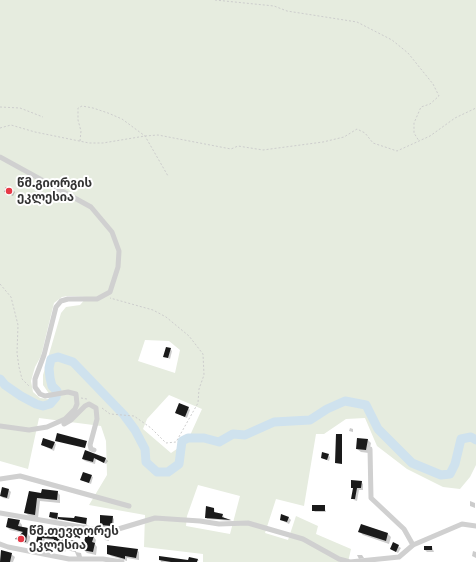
<!DOCTYPE html>
<html>
<head>
<meta charset="utf-8">
<style>
	body { margin:0 }
	canvas { display:block; background:#fff }
</style>
</head>
<body>
<canvas width="476" height="562"></canvas>
<script>
const context = document.querySelector('canvas').getContext('2d');
context.lineJoin = 'round';
function fillPath(path, color) { context.fillStyle = color; context.fill(path, 'evenodd'); }
const shape = rows => new Path2D(rows.map(r => 'M' + r).join(''));
function strokePath(path, color, width, dash) { context.strokeStyle = color; context.lineWidth = width; context.lineCap = dash ? 'butt' : 'round'; context.setLineDash(dash || []); context.stroke(path); }
function write(font, color, halo, rows, align = 'center') {
  context.font = font + ' Poppins,"Noto Sans Georgian",sans-serif'; context.lineWidth = 4; context.setLineDash([]); context.textBaseline = 'middle'; context.strokeStyle = halo; context.fillStyle = color; for (const [text, x, y, turn = 0] of rows) {
    context.save(); context.translate(x, y); context.rotate((+turn || 0) * Math.PI / 180); context.textAlign = isNaN(turn) ? turn : align; if (halo) context.strokeText(text, 0, 0); context.fillText(text, 0, 0); context.restore();
  }
}
fillPath(shape([
	[0,0,476,0,476,465,470,477,460,489,443,487,407,469,377,446,365,418,346,419,324,434,316,434,304,506,276,499,265,533,288,540,296,516,318,526,316,534,351,549,348,562,203,562,203,554,144,547,145,515,89,505,107,475,106,441,101,426,39,418,28,469,0,461],
	[68,296,87,297,80,305,66,307,61,313,43,375,43,385,52,398,48,399,40,398,33,392,31,381,35,367,41,356,54,303,62,297],
	[145,340,169,341,180,350,175,373,138,361],
	[169,395,202,409,187,442,171,453,143,429,147,419],
	[198,485,240,496,230,534,186,526,187,516]
]), '#e6ecdf');
fillPath(shape([
	[13,190,15,192,13,196,5,192],
	[170,349,172,351,170,359,164,356],
	[188,408,190,410,187,418,176,413],
	[350,428,353,429,353,432,349,431],
	[368,440,371,443,369,453,361,452,357,449],
	[54,443,56,444,54,451,42,445],
	[86,451,106,459,108,461,106,464,96,459,95,464,85,461,83,459],
	[328,455,330,457,329,461,322,458],
	[91,476,93,477,91,484,81,480],
	[361,482,363,484,363,490,359,490,357,501,354,500,352,498,354,489,352,487],
	[9,490,11,492,9,499,3,498,1,496],
	[30,492,42,494,57,492,60,495,60,503,40,501,38,518,29,516,26,513],
	[470,501,475,503,475,508,470,506],
	[324,506,326,512,315,512,313,510],
	[214,508,215,513,223,515,224,518,232,521,207,519,206,517],
	[57,514,59,518,86,519,87,525,59,518,58,520,52,519,50,517],
	[112,517,114,519,114,527,103,527,101,525],
	[289,518,291,520,289,524,281,520],
	[19,521,22,525,22,527,27,528,31,531,29,544,20,542,17,539,23,533,10,530,7,527],
	[362,525,388,534,391,537,389,544,363,535,360,532],
	[66,530,69,532,67,541,78,544,76,552,81,553,82,557,77,557,75,552,66,550,65,552,60,552,54,541,45,539,44,545,37,542,38,535,57,534],
	[93,536,96,540,95,544,97,547,96,555,87,553,84,550],
	[104,537,108,537,109,541,105,540],
	[393,543,401,548,398,553,393,550],
	[432,547,434,552,427,552,425,550],
	[137,550,139,552,139,560,127,558,127,561,111,556,108,554],
	[2,551,11,554,15,557,13,562,0,562],
	[473,551,476,552,476,558,472,556],
	[357,555,362,555,364,558,359,559],
	[160,557,189,561,197,559,199,561,161,562]
]), '#0003');
strokePath(shape([
	[0,379,5,385,21,396,36,404,43,406,50,404,56,397,57,391,52,386,50,378,49,368,51,359,58,357,73,362,124,415,135,430,145,449,146,462,157,472,168,472,179,464,182,441,188,438,204,438,219,442,233,434,245,435,274,422,310,420,327,409,345,401,366,405,378,429,412,463,441,475,450,474,455,464,461,439,471,437,476,440]
]), '#cfe2ee', 9);
fillPath(shape([
	[6,187,13,189,12,194,4,192],
	[166,347,171,348,168,358,163,357],
	[179,403,189,407,185,417,175,413],
	[57,433,87,441,85,448,55,441],
	[336,434,342,434,342,464,335,463],
	[43,438,55,442,52,449,41,445],
	[357,438,368,439,366,450,356,449],
	[85,450,106,458,104,463,94,458,93,462,82,459],
	[322,452,329,454,327,460,321,458],
	[83,472,92,475,89,483,80,480],
	[351,480,362,481,361,488,357,488,355,499,351,499,353,488,351,488],
	[2,487,9,489,7,498,0,496],
	[42,489,58,491,57,500,37,498,35,515,24,513,29,491,41,493],
	[312,505,325,505,325,511,312,511],
	[206,506,214,508,214,512,223,514,222,517,231,520,205,518],
	[50,512,58,513,57,519,49,517],
	[281,514,289,517,287,522,280,520],
	[100,515,113,516,112,526,100,525],
	[75,516,87,518,86,524,58,519,58,517,74,518],
	[8,518,20,520,18,526,28,528,26,542,15,539,23,532,6,527],
	[361,524,388,533,386,541,358,532],
	[57,527,67,529,65,539,76,541,74,550,64,548,63,551,58,550,53,544,54,539,42,538,42,543,36,542,38,534,41,535,42,530,56,532],
	[86,534,94,536,92,542,95,543,93,552,82,550],
	[393,542,399,545,396,552,390,549],
	[107,545,138,549,136,558,125,556,125,559,107,554],
	[424,546,432,546,432,550,424,550],
	[1,550,12,553,10,562,0,562],
	[159,556,188,560,189,557,198,559,197,562,171,562,159,560]
]), '#1a1a1a');
strokePath(shape([
	[215,0,274,6,287,11,357,22,392,40,408,53,433,84,439,96,430,104,421,107,414,123,414,133,419,141],
	[0,107,20,108,43,117],
	[0,128,11,125,35,132,89,143,103,143,145,136,158,135,231,149,238,146,263,150,323,142,344,137,357,129,365,133,373,143,397,151,430,136,455,118,476,108],
	[80,141,81,131,78,120,78,108,82,106,93,108,108,113,122,119,145,136,168,176],
	[0,284,11,297,18,325,17,353,19,367,22,379,30,387],
	[81,398,87,399],
	[102,408,110,414,134,416,151,428,166,443,176,442,198,403,199,389,204,375,203,354,189,336,166,317,153,310,110,298]
]), '#cdcdcd', 1, [2, 2]);
strokePath(shape([
	[0,157,91,207,112,232,119,251,118,267,110,292,97,299,68,299,61,301,56,307,44,355,35,379,35,387,40,394,45,396,68,392,76,394,77,404,75,409,65,419,47,427,29,430,0,426],
	[64,424,71,420,85,406,89,404,96,408,97,419,90,445,91,449,94,450],
	[370,449,371,498,404,529,413,545],
	[0,479,20,476,129,506],
	[0,513,104,531,115,530,155,518,200,521,219,524,248,523,303,539,339,559,350,562,399,557,413,545,462,524,476,526],
	[0,544,8,547,69,559,103,559,122,562]
]), '#d0d0d0', 5);
for (const [x, y, r, color] of [
	[9,191,4,"#e63946"],
	[21,539,4,"#e63946"]
]) { const dot = new Path2D(); dot.arc(x, y, r, 0, 2 * Math.PI); context.fillStyle = color; context.fill(dot); strokePath(dot, '#fff', 1.5); }
write('bold 12px', '#333', '#fff', [
	["წმ.გიორგის",17,184],
	["ეკლესია",17,198],
	["წმ.თევდორეს",29,532],
	["ეკლესია",29,546]
], 'left');
</script>
</body>
</html>
